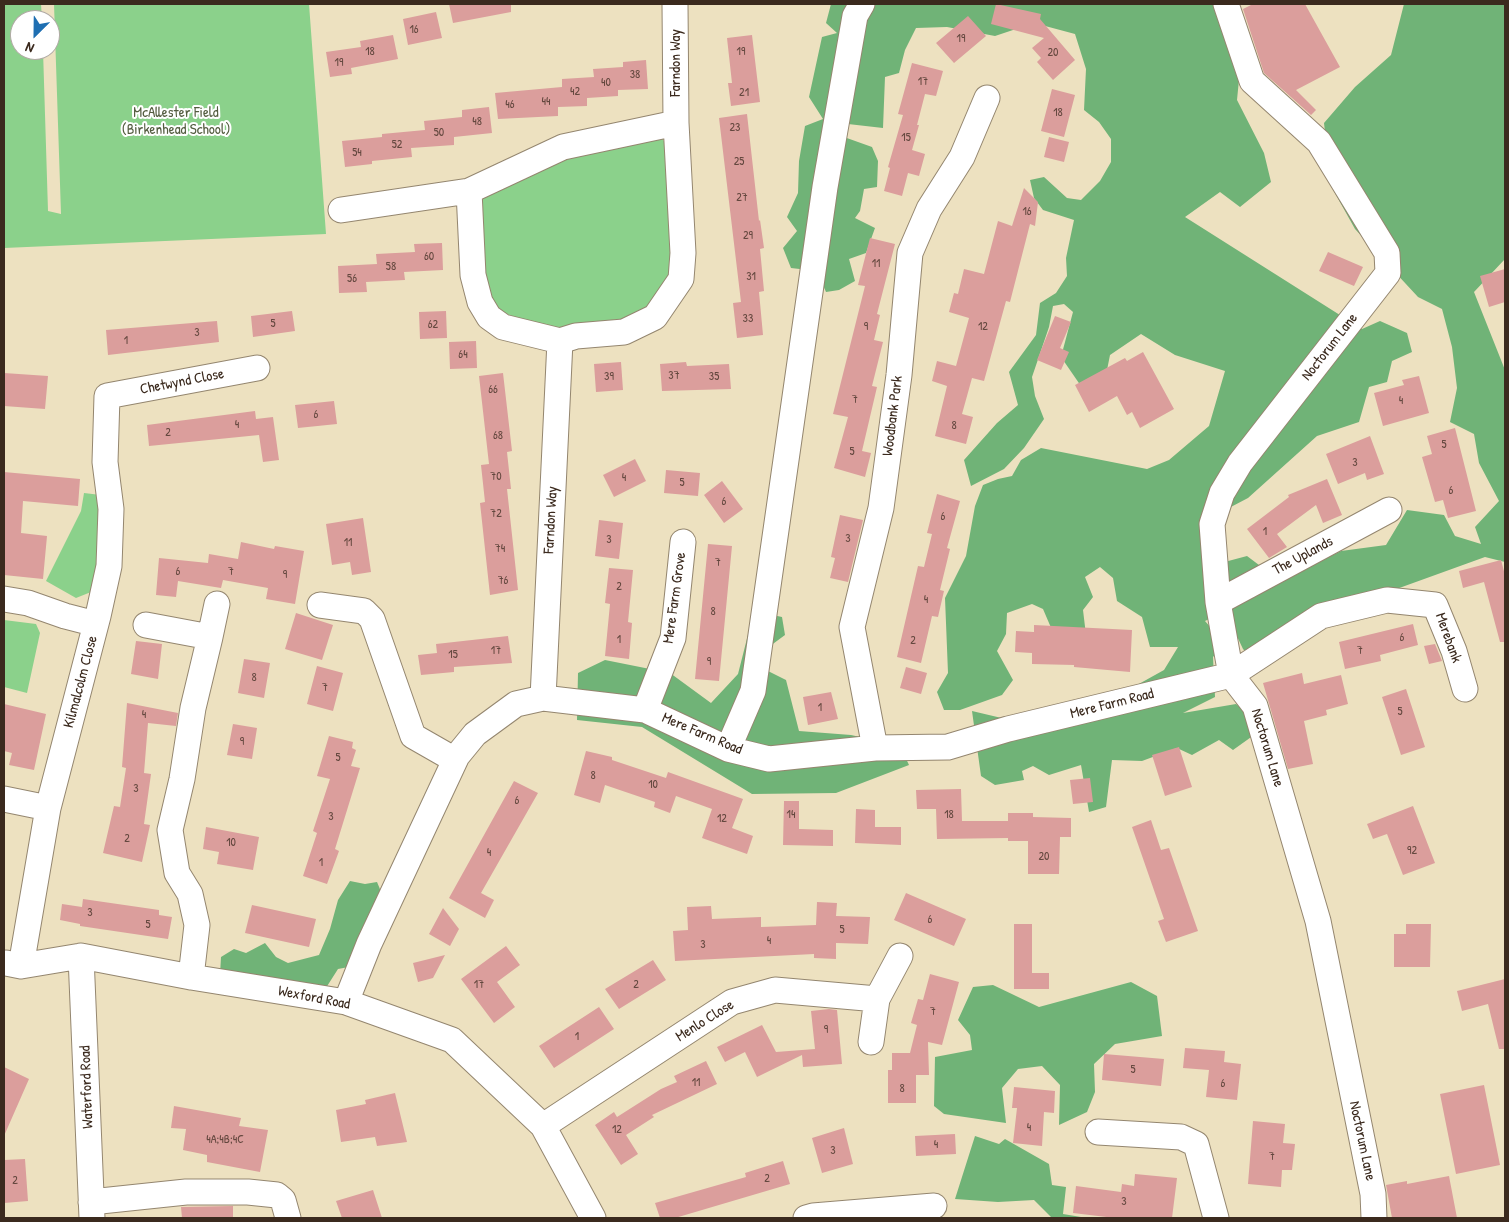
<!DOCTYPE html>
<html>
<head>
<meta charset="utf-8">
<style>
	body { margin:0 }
	#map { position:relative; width:1509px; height:1222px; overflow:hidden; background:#ede1c0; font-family:"Patrick Hand",sans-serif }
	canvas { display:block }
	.frame { position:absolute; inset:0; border:5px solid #3b2a1e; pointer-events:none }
	.north { position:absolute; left:10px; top:10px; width:50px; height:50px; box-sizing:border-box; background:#fff; border:1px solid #b1aaa5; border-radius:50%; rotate:203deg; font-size:14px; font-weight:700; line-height:20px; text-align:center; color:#3b2a1e }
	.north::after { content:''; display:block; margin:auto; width:18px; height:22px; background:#1f6fb2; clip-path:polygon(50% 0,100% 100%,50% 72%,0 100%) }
</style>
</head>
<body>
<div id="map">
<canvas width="1509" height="1222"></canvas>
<div class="frame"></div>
<div class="north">N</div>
</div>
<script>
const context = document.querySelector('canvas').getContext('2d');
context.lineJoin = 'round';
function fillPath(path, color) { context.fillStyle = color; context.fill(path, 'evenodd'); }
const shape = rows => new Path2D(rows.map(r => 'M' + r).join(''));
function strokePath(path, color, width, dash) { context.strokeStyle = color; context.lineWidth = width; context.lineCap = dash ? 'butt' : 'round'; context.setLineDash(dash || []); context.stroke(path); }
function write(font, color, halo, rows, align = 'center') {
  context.font = font + ' "Patrick Hand",sans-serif'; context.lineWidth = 4; context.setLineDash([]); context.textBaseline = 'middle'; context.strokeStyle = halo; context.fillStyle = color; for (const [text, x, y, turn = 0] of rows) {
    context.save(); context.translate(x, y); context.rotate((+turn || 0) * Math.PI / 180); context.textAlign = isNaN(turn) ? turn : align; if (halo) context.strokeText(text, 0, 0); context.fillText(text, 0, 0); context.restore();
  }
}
fillPath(shape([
	[4,4,41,4,42,20,20,20,20,50,43,50,48,211,61,214,54,4,309,4,326,234,4,248],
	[659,134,669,148,675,271,647,308,622,319,583,323,560,331,532,326,491,306,481,273,478,207,490,189,530,169],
	[84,493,109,496,101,588,76,598,46,581,81,511],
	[4,620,36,624,40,633,27,693,4,687]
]), '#8bd18b');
fillPath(shape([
	[831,4,1218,4,1241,59,1237,100,1264,153,1271,182,1240,207,1220,192,1185,217,1362,329,1380,321,1407,333,1412,352,1392,361,1387,382,1369,387,1359,422,1317,436,1248,498,1227,509,1217,564,1247,556,1263,568,1255,593,1341,551,1386,545,1407,510,1444,515,1455,536,1481,544,1475,527,1499,501,1479,463,1474,434,1450,422,1457,388,1452,347,1442,309,1418,297,1355,229,1331,186,1324,123,1355,87,1391,55,1404,4,1505,4,1505,259,1474,292,1505,370,1505,562,1485,557,1355,604,1258,665,1243,649,1225,611,1205,621,1225,644,1213,657,1215,697,1183,713,1236,704,1245,711,1254,735,1233,750,1219,740,1192,755,1177,748,1142,761,1112,760,1106,807,1089,812,1081,765,1049,775,1033,766,1022,771,1024,780,995,785,981,776,972,711,1010,720,1128,690,1164,670,1178,647,1150,647,1142,617,1117,601,1113,578,1100,567,1085,577,1093,597,1083,610,1086,635,1052,630,1043,609,1032,604,1007,613,1006,634,997,651,1013,680,1002,695,960,710,944,710,937,692,948,673,945,598,966,556,975,506,983,485,998,479,1012,476,1021,460,1041,448,1147,469,1169,460,1209,426,1225,371,1175,355,1141,334,1110,355,1106,375,1083,389,1061,357,1073,312,1064,304,1053,306,1049,327,1032,377,1035,396,1044,419,1024,448,1004,469,971,486,964,460,997,423,1018,405,1009,372,1036,335,1040,303,1056,293,1067,276,1066,258,1074,220,1043,210,1034,198,1030,180,1044,177,1067,198,1081,200,1100,181,1111,162,1111,139,1099,122,1084,110,1086,69,1075,34,1034,23,995,36,947,27,916,28,905,50,899,73,885,77,883,128,848,124,844,137,872,147,878,161,877,187,864,189,860,211,855,218,875,228,866,253,849,259,855,281,839,290,826,292,817,271,791,268,783,248,797,231,787,217,798,193,799,161,805,126,823,119,809,97,822,37,837,33,826,23],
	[754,611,782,617,785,635,766,649,766,670,786,680,799,731,851,735,900,746,909,765,836,793,752,794,642,727,577,720,578,673,605,660,670,673,711,703,738,674],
	[350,881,365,884,377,882,382,894,354,966,338,969,324,991,220,975,221,957,234,949,246,953,265,943,276,957,288,963,319,955,330,929,338,900],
	[1131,982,1157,996,1162,1036,1115,1044,1094,1064,1095,1092,1087,1112,1059,1125,1060,1085,1042,1066,1018,1069,1002,1088,1006,1123,944,1114,934,1106,935,1057,972,1050,970,1035,958,1020,973,987,993,985,1039,1007],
	[975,1136,999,1144,1005,1139,1049,1164,1052,1185,1066,1187,1063,1214,1087,1218,1052,1218,1034,1200,998,1202,955,1199]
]), '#70b377');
fillPath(shape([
	[449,4,511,4,511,12,453,23],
	[996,4,1041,14,1040,19,1075,60,1053,80,1037,62,1041,58,1032,48,1044,38,991,24],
	[1253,4,1305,4,1340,67,1296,90,1316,110,1311,115,1264,73,1243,9],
	[436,12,442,38,408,45,403,19],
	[968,16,986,36,954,63,936,43],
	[393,35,398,59,351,68,352,74,330,77,326,52,361,47,360,41],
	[752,35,760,102,731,106,728,83,732,83,727,38],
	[646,60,648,89,618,90,618,96,587,98,587,106,558,107,558,116,498,119,495,93,562,87,562,79,594,77,593,69,623,67,623,62],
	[912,63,943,71,936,96,925,94,917,125,919,125,912,150,925,154,919,176,908,173,902,196,884,191,890,168,888,167,903,115,898,114],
	[1052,89,1075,95,1064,137,1041,131],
	[489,107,492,133,454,137,454,145,411,148,412,157,372,161,372,164,345,167,342,141,382,137,382,134,425,130,424,121,462,117,462,110],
	[747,114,759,221,760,220,764,248,760,249,764,291,759,292,763,335,737,338,733,303,741,302,719,118],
	[1049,137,1069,142,1064,162,1044,157],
	[1024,188,1038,202,1035,226,1030,224,1010,302,1006,301,984,381,972,378,962,414,973,417,966,444,935,436,947,386,932,381,937,361,956,366,969,318,949,312,954,293,958,294,964,269,984,274,998,221,1012,226],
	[870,238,895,244,877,314,880,315,874,340,883,342,872,386,877,387,862,451,871,453,865,477,834,468,848,417,833,414,865,286,858,285],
	[442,243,443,270,404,272,405,280,366,282,367,292,339,293,338,266,377,264,376,254,415,252,414,244],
	[1328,252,1363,267,1354,286,1319,271],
	[1505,269,1505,302,1489,307,1480,276],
	[292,311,295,331,253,337,251,316],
	[446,311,447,338,420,339,419,312],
	[1055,316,1071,322,1060,348,1069,352,1061,370,1037,360],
	[217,321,219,342,108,355,106,330],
	[476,341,477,368,450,369,449,342],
	[1143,352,1174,409,1140,428,1132,412,1127,415,1117,396,1089,412,1075,385,1125,358,1127,361],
	[621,362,623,390,596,392,594,364],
	[686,362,687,366,729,364,731,389,662,391,660,364],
	[4,373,48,376,45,409,4,406],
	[503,373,512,451,507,452,511,489,507,489,518,590,490,595,480,503,485,502,481,465,489,464,479,376],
	[1419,376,1429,413,1383,426,1374,393,1404,385,1402,380],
	[334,401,337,424,298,428,295,405],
	[255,411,256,419,273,417,279,460,263,462,259,435,149,446,147,425],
	[1455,428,1476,511,1448,518,1443,500,1435,502,1422,457,1432,454,1427,436],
	[1370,436,1384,474,1367,480,1365,473,1338,484,1326,454],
	[635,459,646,481,614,497,603,475],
	[666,470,700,473,698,496,664,493],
	[4,472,80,479,78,506,23,501,21,533,47,536,43,579,4,575],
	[1327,479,1342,515,1323,523,1316,505,1277,534,1287,547,1269,558,1247,529,1289,497,1288,495],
	[722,481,743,509,724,523,704,495],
	[937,494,960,501,947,548,950,549,940,590,944,591,938,617,932,616,921,663,897,657,918,566,924,567,932,534,927,533],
	[840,515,863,520,848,582,830,578,835,558,831,557],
	[363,518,371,572,352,575,350,562,332,565,326,524],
	[599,520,623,523,619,559,595,556],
	[241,542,274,549,275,546,304,551,295,604,266,599,268,588,223,580,221,588,178,581,176,597,156,595,159,558,208,563,209,554,238,559],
	[708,544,732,546,719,681,695,679],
	[1501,560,1505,575,1505,642,1500,642,1484,582,1463,588,1459,571],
	[609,568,633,570,628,622,632,623,629,659,605,656,610,604,605,603],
	[296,613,333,625,322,660,285,649],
	[1413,624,1418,645,1380,655,1381,661,1345,669,1339,642],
	[1034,625,1132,630,1130,672,1074,667,1074,665,1032,664,1032,653,1015,652,1016,631,1034,632],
	[508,636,512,663,454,667,454,672,421,675,418,655,437,653,436,644],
	[136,641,162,644,158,679,131,674],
	[1435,644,1442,661,1429,664,1424,646],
	[244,659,270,663,264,698,238,693],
	[317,666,343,673,333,711,307,704],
	[906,667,927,673,921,694,900,688],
	[1302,673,1304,684,1341,675,1348,704,1326,710,1327,715,1304,721,1313,764,1288,769,1263,683],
	[1406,689,1425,747,1401,755,1382,697],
	[831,692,838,719,808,725,803,697],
	[127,703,178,713,176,726,148,723,144,773,151,774,144,824,150,825,142,862,103,853,114,806,120,807,126,768,122,767],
	[4,704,46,714,34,770,9,765,12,753,4,751],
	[233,724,257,728,252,759,227,755],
	[329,736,353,742,352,748,356,750,351,766,360,768,335,849,339,851,327,884,303,876,317,833,313,831,330,779,317,776],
	[1179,747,1192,787,1165,796,1152,755],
	[586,751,612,757,612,760,666,778,668,772,743,799,732,828,753,836,747,854,702,838,712,809,676,796,670,813,654,807,655,802,605,785,600,803,574,795],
	[1090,778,1093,802,1073,804,1070,780],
	[514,781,538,793,481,893,494,900,485,918,449,898],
	[961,789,962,821,1008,821,1008,813,1033,813,1033,817,1071,818,1071,837,1060,837,1059,874,1028,874,1028,841,1008,841,1008,838,937,839,936,809,917,809,916,790],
	[784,801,799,801,799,829,833,830,833,846,783,845],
	[1413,806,1435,863,1403,875,1387,834,1373,839,1367,824],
	[856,809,875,810,875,827,901,827,901,845,855,843],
	[1151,820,1161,850,1169,848,1198,931,1166,942,1158,921,1164,919,1132,827],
	[206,827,259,837,253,870,217,864,219,852,203,849],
	[906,893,966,919,954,946,894,920],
	[83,899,159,910,159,915,172,917,168,939,80,926,80,924,60,920,62,904,82,907],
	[817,902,837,903,836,916,870,917,868,944,836,943,836,959,814,958,814,954,675,961,673,931,688,930,687,907,711,906,712,919,761,917,761,927,816,925],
	[252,905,316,919,309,947,245,933],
	[443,908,459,929,450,946,429,934],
	[1014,924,1032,924,1032,973,1049,973,1049,989,1014,989],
	[1406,924,1431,924,1430,967,1394,967,1394,934,1406,934],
	[506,946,520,965,497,982,515,1007,494,1023,461,979],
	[445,955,433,978,418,982,413,963],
	[653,960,666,980,619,1009,605,989],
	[930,974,959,982,942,1045,928,1042,929,1075,916,1075,916,1103,888,1103,888,1070,892,1070,892,1053,910,1053,917,1025,911,1023,918,999,923,1000],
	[1505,979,1505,1049,1499,1049,1488,1004,1462,1011,1457,991],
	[599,1007,614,1029,554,1068,539,1046],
	[829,1009,837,1010,842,1064,803,1067,802,1055,757,1077,745,1052,725,1062,717,1047,762,1025,776,1052,815,1049,811,1011],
	[1185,1048,1225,1051,1224,1062,1241,1064,1237,1100,1206,1097,1209,1070,1183,1068],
	[1104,1054,1164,1059,1161,1086,1102,1080],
	[706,1061,717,1084,652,1115,654,1117,626,1135,638,1154,621,1165,595,1125,614,1112,617,1117,661,1089,677,1082,674,1076],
	[4,1067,29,1079,4,1136],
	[1484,1085,1500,1165,1456,1174,1440,1094],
	[1014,1087,1055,1091,1054,1113,1044,1112,1042,1146,1013,1143,1017,1108,1012,1108],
	[395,1093,407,1142,377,1146,375,1137,341,1142,336,1110,366,1104,365,1100],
	[174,1106,241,1118,239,1126,268,1130,260,1172,207,1162,207,1155,183,1150,186,1129,171,1128],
	[1253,1121,1285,1124,1283,1143,1295,1144,1292,1170,1282,1170,1281,1187,1248,1184],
	[844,1128,853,1164,822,1173,812,1138],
	[955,1134,956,1154,916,1156,915,1136],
	[25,1159,28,1201,4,1203,4,1160],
	[783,1161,790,1184,675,1218,660,1218,655,1203,746,1177,745,1173],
	[1135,1174,1177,1178,1172,1218,1115,1218,1073,1213,1076,1186,1121,1192,1122,1184,1134,1186],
	[1449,1176,1457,1218,1392,1218,1386,1185,1407,1181,1407,1184],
	[373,1190,382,1218,342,1218,336,1201],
	[233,1206,233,1218,182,1218,181,1207]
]), '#db9e9c');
const minor = shape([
	[1226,4,1252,81,1319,142,1387,253,1388,273,1240,463,1222,493,1212,524,1218,602,1231,675,1255,706,1318,921,1373,1194,1374,1218],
	[469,191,473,275,480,302,489,317,503,327,560,341,543,698],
	[341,210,469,191,563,147,676,123],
	[560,341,576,336,624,332,655,317,681,279,683,253,676,123,675,4],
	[4,599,28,603,65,616,96,624],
	[1218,602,1389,510],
	[320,605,364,611,372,619,413,736,455,760],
	[146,625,210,637,193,708,182,779,170,830,177,873,190,894,197,925,191,977],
	[210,637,217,604],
	[645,710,673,638,683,542],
	[875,748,852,627,881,508,899,375,910,253,929,209,962,157,987,98],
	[728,749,753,691,825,187,855,16,862,4],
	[4,799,48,808],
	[81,956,92,1218],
	[6,963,21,966,81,956,191,977,346,1002,452,1040,543,1126,593,1218],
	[21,966,48,808,98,616,109,566,111,509,105,462,107,396,257,368],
	[877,999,900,956],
	[346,1002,369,944,457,756,475,734,516,704,543,698,645,710,728,749,769,759,875,748,948,747,1008,729,1231,675,1321,616,1387,600,1435,605,1454,651,1465,689],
	[543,1126,732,1002,775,990,877,999,871,1042],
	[1098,1132,1181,1137,1196,1144,1216,1218],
	[91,1202,186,1192,248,1192,277,1195,283,1200,288,1218],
	[806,1218,813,1216,934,1206]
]);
strokePath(minor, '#94866f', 27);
strokePath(minor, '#fff', 25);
write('12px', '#63473e', null, [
	["16",414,30],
	["19",961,39],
	["18",370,52],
	["19",741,52],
	["20",1053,53],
	["19",339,63],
	["38",635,75],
	["17",923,82],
	["40",606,83],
	["42",575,92],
	["21",744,93],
	["44",546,102],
	["46",510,105],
	["18",1058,113],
	["48",477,122],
	["23",735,128],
	["50",439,133],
	["15",906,138],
	["52",397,145],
	["54",357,153],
	["25",739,162],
	["27",742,198],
	["16",1027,212],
	["29",748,236],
	["60",429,257],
	["11",876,264],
	["58",391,267],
	["31",751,277],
	["56",352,279],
	["33",748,319],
	["5",273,324],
	["62",433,325],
	["9",866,327],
	["12",983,327],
	["3",197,333],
	["1",126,341],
	["64",463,355],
	["37",674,376],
	["39",609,377],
	["35",714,377],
	["66",493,390],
	["7",855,400],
	["4",1401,401],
	["6",316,415],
	["4",237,425],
	["8",954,426],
	["2",168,433],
	["68",498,436],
	["5",1444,445],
	["5",852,452],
	["3",1355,463],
	["70",496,477],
	["4",624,478],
	["5",682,483],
	["6",1451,491],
	["6",724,502],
	["72",496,514],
	["6",943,517],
	["1",1265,532],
	["3",848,539],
	["3",609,540],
	["11",348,543],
	["74",500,549],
	["7",718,563],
	["6",178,572],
	["7",231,572],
	["9",285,575],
	["76",503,581],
	["2",619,587],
	["4",926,600],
	["8",713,612],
	["6",1402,638],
	["1",619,640],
	["2",913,641],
	["17",496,651],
	["7",1360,651],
	["15",453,655],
	["9",709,662],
	["8",254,678],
	["7",325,688],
	["1",820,708],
	["5",1400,712],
	["4",144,715],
	["9",242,742],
	["5",338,758],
	["8",593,776],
	["10",653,785],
	["3",136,789],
	["6",517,801],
	["14",791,815],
	["18",949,815],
	["3",331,817],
	["12",722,819],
	["2",127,839],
	["10",231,843],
	["92",1412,851],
	["4",489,853],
	["20",1044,857],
	["1",321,863],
	["3",90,913],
	["6",930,920],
	["5",148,925],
	["5",842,930],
	["4",769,941],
	["3",703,945],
	["17",479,985],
	["2",636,985],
	["7",933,1012],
	["9",826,1030],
	["1",577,1037],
	["5",1133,1070],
	["11",696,1083],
	["6",1223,1084],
	["8",902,1089],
	["4",1029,1128],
	["12",617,1130],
	["4A;4B;4C",225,1140],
	["4",936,1145],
	["3",833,1151],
	["7",1272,1157],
	["2",767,1179],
	["2",15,1181],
	["3",1124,1202]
]);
write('15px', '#3b2a1e', '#fff', [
	["Farndon Way",676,63,-90],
	["Noctorum Lane",1330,347,-52],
	["Chetwynd Close",182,382,-11],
	["Woodbank Park",893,416,-83],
	["Farndon Way",551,520,-87],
	["The Uplands",1303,556,-28],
	["Mere Farm Grove",675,598,-82],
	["Merebank",1448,638,70],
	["Kilmalcolm Close",81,682,-75],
	["Mere Farm Road",1112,704,-14],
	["Mere Farm Road",702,734,23],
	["Noctorum Lane",1267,748,73],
	["Wexford Road",314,998,11],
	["Menlo Close",705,1021,-32],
	["Waterford Road",87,1087,-92],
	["Noctorum Lane",1362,1141,78]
]);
write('15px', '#535c3f', '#fff', [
	["McAllester Field",176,113],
	["(Birkenhead School)",176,130]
]);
</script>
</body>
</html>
